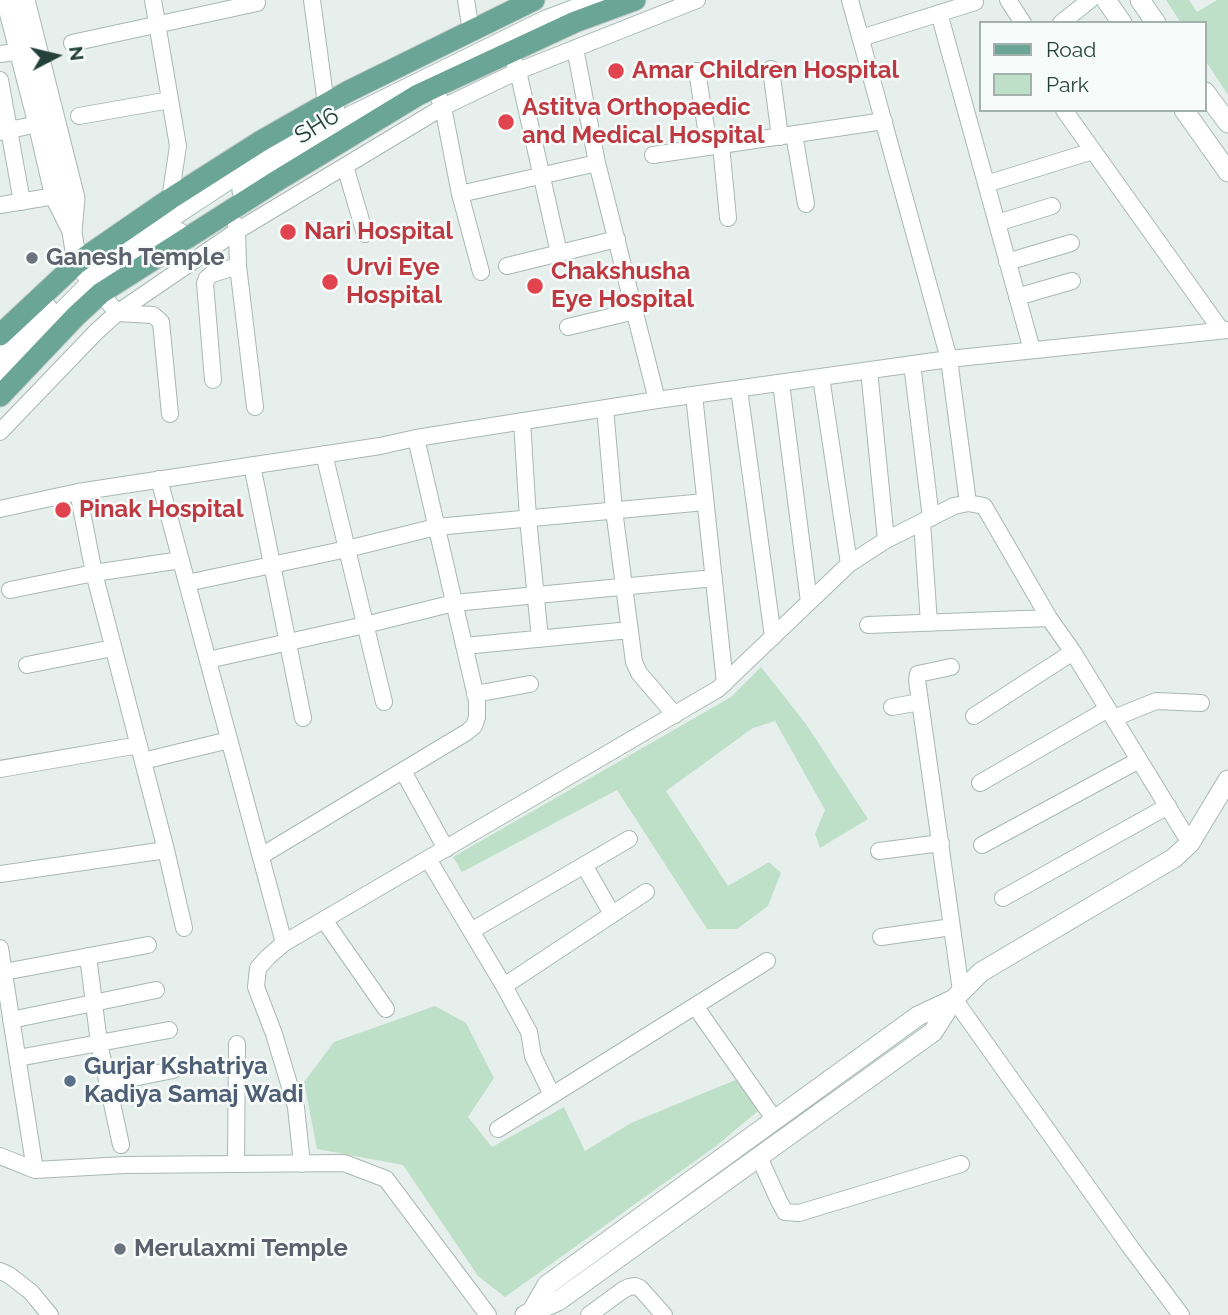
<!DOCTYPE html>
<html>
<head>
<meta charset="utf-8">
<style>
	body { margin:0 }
	#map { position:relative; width:1228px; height:1315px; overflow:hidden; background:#e6efeb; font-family:Raleway,sans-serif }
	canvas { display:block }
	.legend { position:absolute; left:979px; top:21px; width:228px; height:91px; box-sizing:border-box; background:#f7fbf9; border:2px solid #a3b1ad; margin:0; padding:9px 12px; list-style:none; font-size:21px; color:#24423a }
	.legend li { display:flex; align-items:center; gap:14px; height:35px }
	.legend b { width:35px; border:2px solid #a3b1ad }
	.north { position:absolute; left:21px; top:21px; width:70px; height:70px; -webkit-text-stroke:5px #f7fbf9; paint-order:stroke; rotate:83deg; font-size:19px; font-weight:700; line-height:28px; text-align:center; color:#24423a }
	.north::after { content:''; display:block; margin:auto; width:24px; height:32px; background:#24423a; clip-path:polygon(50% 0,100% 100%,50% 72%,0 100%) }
</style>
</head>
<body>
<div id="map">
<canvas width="1228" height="1315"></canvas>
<ul class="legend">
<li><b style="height:9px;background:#6aa596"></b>Road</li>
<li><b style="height:19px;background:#bfe0c8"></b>Park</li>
</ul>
<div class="north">N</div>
</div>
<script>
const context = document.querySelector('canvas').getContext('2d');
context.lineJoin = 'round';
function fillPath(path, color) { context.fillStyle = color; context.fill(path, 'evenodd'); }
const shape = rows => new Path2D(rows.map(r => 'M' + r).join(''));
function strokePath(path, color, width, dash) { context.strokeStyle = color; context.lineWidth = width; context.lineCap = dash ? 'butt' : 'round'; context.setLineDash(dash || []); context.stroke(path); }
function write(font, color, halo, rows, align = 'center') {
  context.font = font + ' Raleway,sans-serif'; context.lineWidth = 5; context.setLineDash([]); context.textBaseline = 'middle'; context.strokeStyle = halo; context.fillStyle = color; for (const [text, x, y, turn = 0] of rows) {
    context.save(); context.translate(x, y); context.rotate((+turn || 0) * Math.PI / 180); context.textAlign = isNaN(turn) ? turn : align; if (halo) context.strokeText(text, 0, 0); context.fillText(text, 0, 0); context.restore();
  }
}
fillPath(shape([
	[1166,0,1189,0,1197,12,1217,0,1228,0,1228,95,1205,60,1205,23,1181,23],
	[761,667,806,724,868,819,820,848,815,834,825,810,775,721,753,728,666,791,728,886,769,862,781,873,768,906,737,929,707,929,617,790,462,872,453,857,731,697],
	[435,1006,466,1023,494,1078,468,1117,492,1147,564,1107,585,1151,631,1123,738,1079,758,1111,716,1146,505,1297,478,1276,403,1165,317,1149,304,1082,334,1042]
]), '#bfe0c8');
const minor = shape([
	[153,0,178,146,170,199],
	[312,0,326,104],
	[466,0,471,31],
	[850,0,949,359,968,503],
	[1008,0,1023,23],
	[939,13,1032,350],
	[1061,23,1090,0],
	[861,38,975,2],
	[72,43,257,3],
	[575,48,597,163,657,400],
	[0,54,20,51],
	[515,64,518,71,559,253],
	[771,69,780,137],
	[697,71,709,147],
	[0,80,22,202],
	[439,98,443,107,460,194,481,272],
	[1064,110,1221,330],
	[79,116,170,100],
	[0,132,38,124],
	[794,134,806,204],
	[721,145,728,218],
	[653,155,884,121],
	[345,166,365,234],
	[986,184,1093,151],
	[460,194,597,163],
	[0,205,67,194],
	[997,223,1052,206],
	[236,225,237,231,238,266,255,407],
	[1007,262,1071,243],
	[507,266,617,239],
	[101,293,117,313,153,315,161,322,170,414],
	[1017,297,1072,281],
	[568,327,635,311],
	[912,364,931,518],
	[869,370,886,540],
	[821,377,849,564],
	[213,380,205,283,207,278,212,274,238,266],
	[781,383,809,602],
	[739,389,773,637],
	[694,395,725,683],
	[605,408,614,510,634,662,639,673,675,715],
	[522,421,528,518,540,639],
	[0,432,96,332,117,313,237,231,443,107,518,71,697,0],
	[324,454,384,702],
	[252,465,303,718],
	[159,479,284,943],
	[78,492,94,573,166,850,184,928],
	[0,509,78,492,380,446,416,438,657,400,949,359,1228,330],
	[922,522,929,623],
	[187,583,347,549,436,527,705,502],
	[10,590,94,573,181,560],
	[868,625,1049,618],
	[464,646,630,630],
	[208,660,365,625,454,603,714,578],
	[27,665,113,648],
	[951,667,918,674,917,680,961,991],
	[475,694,530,684],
	[892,707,920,702],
	[974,716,1073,652],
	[1114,718,1156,701,1201,703],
	[143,761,229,740],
	[0,769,139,745],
	[403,771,446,849],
	[980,783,1108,709],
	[982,845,1139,760],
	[879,851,941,843],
	[261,856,467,732,474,726,477,717,477,701,416,438],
	[428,859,504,986,529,1032,533,1056,552,1095],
	[584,865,612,914],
	[0,874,166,850],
	[1003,898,1168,806],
	[324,920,386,1009],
	[471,931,629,839],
	[881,937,952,927],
	[0,948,35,1170],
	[88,956,99,1043,169,1030],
	[4,972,148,945],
	[504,986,646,892],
	[954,999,1131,1248,1181,1315],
	[695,1006,775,1120],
	[11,1020,156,990],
	[18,1058,99,1043,121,1145],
	[108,1083,173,1070],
	[498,1129,767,961],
	[0,1156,35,1170,125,1165,344,1163,386,1179,488,1315],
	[759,1157,779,1201,785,1212,799,1213,961,1164],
	[236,1164,237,1044],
	[302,1164,296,1107,274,1034,256,987,258,968,268,957,284,943,718,689,849,564,886,540,954,506,968,503,984,506,1049,618,1073,652,1190,843],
	[0,1271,9,1275,31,1292,50,1315],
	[589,1315,623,1290,629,1287,635,1286,640,1288,664,1315]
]);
const tertiary = shape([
	[6,0,38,124,55,197,72,231],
	[25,0,75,198,72,232,77,263,101,293],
	[1106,0,1122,23],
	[1140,0,1156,23],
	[1205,92,1228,123],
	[1184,110,1228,172],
	[532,1311,547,1285,918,1016,954,999],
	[525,1315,558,1301,933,1032,954,999,981,972,1174,858,1190,843,1228,780]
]);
const secondary = shape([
	[243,191,351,117,546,21,602,0],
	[94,267,318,120,334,111],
	[0,354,47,309],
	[0,376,93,282,178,233]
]);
const primary = shape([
	[0,335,77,263,170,199,261,141,347,92,534,0],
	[0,396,76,316,101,293,275,182,418,95,575,22,635,0]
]);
strokePath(minor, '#a8b8b2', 18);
strokePath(tertiary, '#a8b8b2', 21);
strokePath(secondary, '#a4bbb3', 23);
strokePath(primary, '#c2cac8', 23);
strokePath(minor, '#fff', 16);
strokePath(tertiary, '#fff', 19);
strokePath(secondary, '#fff', 21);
strokePath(primary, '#6aa596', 21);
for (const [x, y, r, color] of [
	[616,71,9,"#e0444e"],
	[506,122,9,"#e0444e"],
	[288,232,9,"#e0444e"],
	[32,258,7,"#6b7280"],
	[330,282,9,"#e0444e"],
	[535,286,9,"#e0444e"],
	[63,510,9,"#e0444e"],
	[70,1081,7,"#5c6f8a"],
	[120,1249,7,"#6b7280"]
]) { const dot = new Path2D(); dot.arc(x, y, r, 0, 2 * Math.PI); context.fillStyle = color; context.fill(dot); strokePath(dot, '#f7fbf9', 2.5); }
write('bold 24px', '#be3a42', '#f7fbf9', [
	["Amar Children Hospital",632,71],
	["Astitva Orthopaedic",522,108],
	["and Medical Hospital",522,136],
	["Nari Hospital",304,232],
	["Urvi Eye",346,268],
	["Hospital",346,296],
	["Chakshusha",551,272],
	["Eye Hospital",551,300],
	["Pinak Hospital",79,510]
], 'left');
write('24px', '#24423a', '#f7fbf9', [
	["SH6",317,126,-32]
]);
write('bold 24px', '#5b616d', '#f7fbf9', [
	["Ganesh Temple",46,258],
	["Merulaxmi Temple",134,1249]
], 'left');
write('bold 24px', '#4e5e75', '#f7fbf9', [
	["Gurjar Kshatriya",84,1067],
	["Kadiya Samaj Wadi",84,1095]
], 'left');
</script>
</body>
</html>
